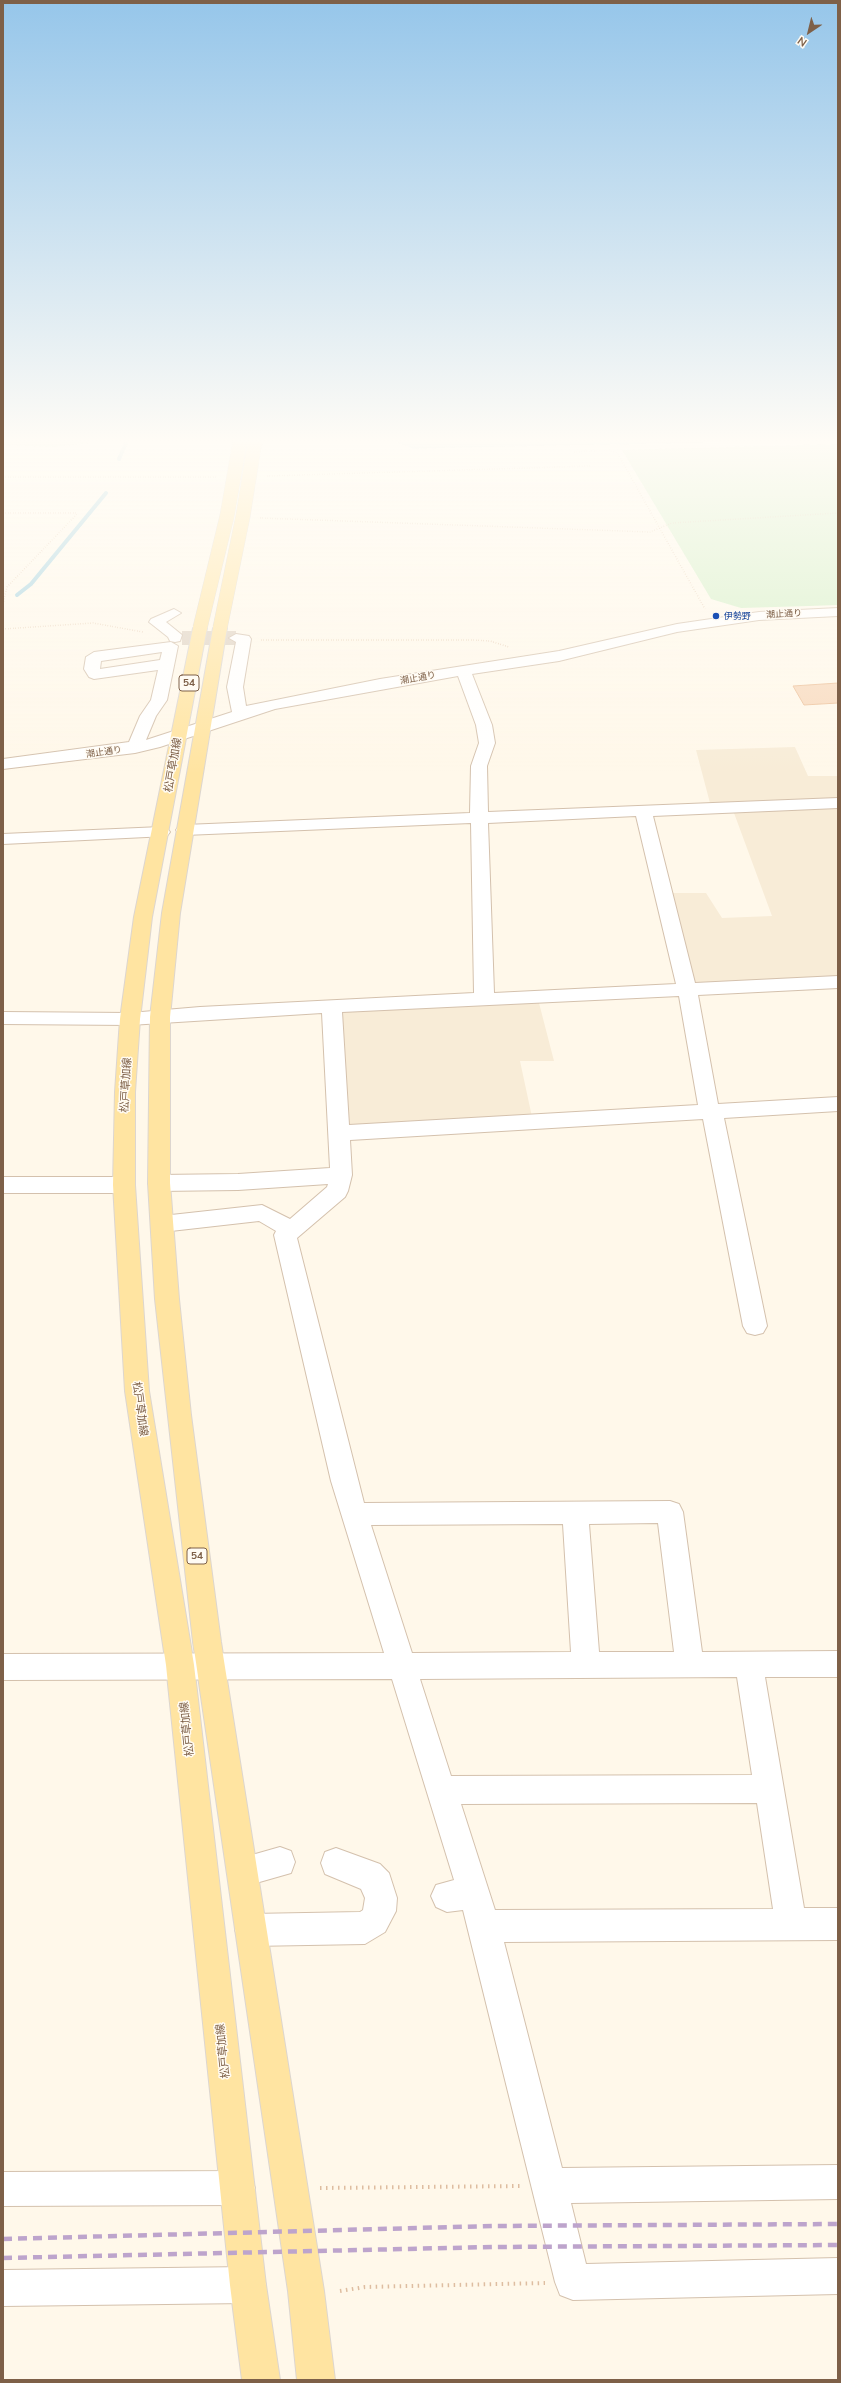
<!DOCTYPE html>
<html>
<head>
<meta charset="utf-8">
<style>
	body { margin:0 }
	#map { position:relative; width:841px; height:2383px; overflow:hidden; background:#fff8ea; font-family:Mulish,sans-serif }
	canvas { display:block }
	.frame { position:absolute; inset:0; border:4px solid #7e6048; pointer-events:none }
	.north { position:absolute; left:789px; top:12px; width:40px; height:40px; -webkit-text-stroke:3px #fffbf3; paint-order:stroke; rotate:215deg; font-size:11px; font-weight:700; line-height:16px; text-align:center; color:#7e6048 }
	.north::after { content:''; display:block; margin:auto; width:14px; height:18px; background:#7e6048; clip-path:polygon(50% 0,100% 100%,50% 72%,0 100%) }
</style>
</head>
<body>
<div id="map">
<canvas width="841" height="2383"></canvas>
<div class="frame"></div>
<div class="north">N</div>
</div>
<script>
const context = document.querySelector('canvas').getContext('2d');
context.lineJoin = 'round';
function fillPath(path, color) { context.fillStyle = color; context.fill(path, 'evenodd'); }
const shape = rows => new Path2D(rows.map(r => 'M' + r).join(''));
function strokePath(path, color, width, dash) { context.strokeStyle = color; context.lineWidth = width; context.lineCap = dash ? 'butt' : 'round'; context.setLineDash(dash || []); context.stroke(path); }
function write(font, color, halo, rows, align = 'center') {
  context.font = font + ' Mulish,"Noto Sans JP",sans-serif'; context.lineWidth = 3; context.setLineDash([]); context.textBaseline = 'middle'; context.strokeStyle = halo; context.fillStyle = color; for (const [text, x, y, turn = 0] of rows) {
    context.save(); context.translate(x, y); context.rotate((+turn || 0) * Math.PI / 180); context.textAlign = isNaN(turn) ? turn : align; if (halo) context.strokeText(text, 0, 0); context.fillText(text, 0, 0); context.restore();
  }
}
fillPath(shape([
	[795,747,808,776,838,776,838,799,710,803,696,750],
	[838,808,838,977,694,985,672,893,706,893,722,918,772,916,734,813],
	[539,1003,554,1061,520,1061,532,1117,349,1127,341,1011]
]), '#f8ecd7');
fillPath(shape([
	[3,441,86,441,89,443,55,447,3,445],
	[838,444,838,605,809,606,741,608,711,599,622,450]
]), '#d3efc5');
const water = shape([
	[395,441,751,441,413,448,395,441]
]);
fillPath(water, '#bbe0ec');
strokePath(water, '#9fd0df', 1);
strokePath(shape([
	[119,459,127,441],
	[17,595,31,584,106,493]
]), '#9fd0df', 4);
const building = shape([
	[838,683,838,703,804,705,793,686,838,683]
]);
fillPath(building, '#f8dabe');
strokePath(building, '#edc29c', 1);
strokePath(shape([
	[182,638,236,638]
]), '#dfd2c2', 14, [14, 7]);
const minor = shape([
	[838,608,838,616,759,620,677,632,559,661,472,674,492,725,495,743,487,766,488,812,838,798,838,808,653,816,695,983,838,976,838,988,698,995,718,1104,838,1097,838,1111,724,1118,767,1326,763,1333,755,1335,747,1333,743,1326,703,1119,350,1140,352,1175,348,1191,345,1197,297,1238,364,1503,670,1501,679,1504,683,1512,702,1652,838,1651,838,1677,765,1677,804,1908,838,1908,838,1940,504,1942,562,2168,838,2165,838,2199,571,2203,586,2264,838,2258,838,2294,573,2300,560,2295,555,2282,463,1910,447,1912,436,1907,431,1896,436,1885,454,1880,392,1679,3,1680,3,1654,384,1653,331,1481,274,1235,276,1231,259,1221,162,1232,154,1230,151,1224,154,1218,162,1216,262,1205,290,1219,327,1187,328,1184,238,1190,159,1191,151,1189,148,1183,151,1177,159,1175,238,1174,330,1168,322,1013,130,1025,3,1024,3,1012,130,1013,200,1007,474,993,471,823,185,835,179,834,176,830,179,826,185,825,470,813,471,766,479,743,476,725,458,676,275,709,160,747,135,753,3,769,3,759,129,742,140,716,151,700,158,670,94,679,89,677,84,669,86,657,94,652,171,642,178,646,167,700,156,716,146,740,232,712,227,687,236,642,229,638,236,634,249,636,251,639,243,687,246,706,380,679,559,651,677,624,759,612,838,608],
	[162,652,160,660,100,669,101,661,162,652],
	[636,816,676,984,494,993,488,823,636,816],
	[679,996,698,1105,349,1125,342,1012,679,996],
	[658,1523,674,1652,599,1652,589,1524,658,1523],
	[563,1524,571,1652,412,1653,371,1525,563,1524],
	[737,1677,752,1775,451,1776,420,1679,737,1677],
	[757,1803,773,1909,495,1910,461,1804,757,1803],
	[174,609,181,613,166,622,182,635,180,641,175,642,170,641,168,637,149,622,151,619,174,609],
	[161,827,167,828,170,832,167,836,3,844,3,834,161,827],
	[3,1177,124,1177,132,1179,135,1185,132,1191,124,1193,3,1193,3,1177],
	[280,1847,291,1851,295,1862,291,1873,242,1887,231,1883,227,1872,231,1861,280,1847],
	[336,1848,380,1864,389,1873,397,1898,396,1911,385,1932,365,1944,251,1946,240,1941,235,1930,240,1919,251,1914,360,1912,363,1910,365,1898,361,1889,325,1874,321,1863,325,1852,336,1848],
	[238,2171,250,2176,255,2188,250,2200,238,2205,3,2206,3,2172,238,2171],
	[248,2267,261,2272,266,2285,261,2298,248,2303,3,2306,3,2270,248,2267]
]);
const major = shape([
	[200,624,207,628,152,917,140,1019,135,1092,135,1185,149,1391,194,1665,266,2285,280,2380,242,2380,230,2285,166,1665,125,1391,113,1185,115,1092,120,1019,134,917,193,628,200,624],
	[220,624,227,628,180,913,170,1017,170,1183,179,1299,191,1415,221,1642,324,2291,335,2380,297,2380,288,2291,193,1642,155,1299,148,1183,150,1017,162,913,213,628,220,624]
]);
strokePath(minor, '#d4c1ad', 2);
strokePath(major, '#ddd6cf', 2);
strokePath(shape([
	[574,452,610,450,618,454,705,609],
	[267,476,591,466],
	[3,477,216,477],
	[3,513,78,513],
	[260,518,650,532,672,523,838,513],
	[3,604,7,587,78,513],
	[3,629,93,623,143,632],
	[261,640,473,640,490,641,509,647]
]), '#debda0', 1.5, [0.5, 2]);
strokePath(shape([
	[320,2188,521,2186],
	[340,2291,365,2287,545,2283]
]), '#debda0', 4, [1.5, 4.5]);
fillPath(minor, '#fff');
fillPath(major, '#ffe4a1');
strokePath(shape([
	[3,2239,493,2226,838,2224],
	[3,2258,493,2247,838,2245]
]), '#bda4cc', 4.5, [9, 6]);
const majorBridge = shape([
	[200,628,227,516,240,441],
	[220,628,243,516,255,441]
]);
strokePath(majorBridge, '#ddd6cf', 15, []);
strokePath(majorBridge, '#ffe4a1', 14);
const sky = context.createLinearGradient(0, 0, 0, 774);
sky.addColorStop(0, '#96c6ea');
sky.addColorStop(0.57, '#fffcf6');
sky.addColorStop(1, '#fffcf600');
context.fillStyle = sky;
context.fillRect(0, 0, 841, 774);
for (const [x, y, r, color] of [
	[716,616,4,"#1a4fb4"]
]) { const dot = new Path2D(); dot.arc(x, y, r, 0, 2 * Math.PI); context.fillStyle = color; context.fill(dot); strokePath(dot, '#fffbf3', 1.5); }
write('9px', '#7e6048', '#fffbf3', [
	["潮止通り",784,614,-3],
	["潮止通り",418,678,-10],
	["潮止通り",104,752,-8]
]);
write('9px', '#164399', '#fffbf3', [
	["伊勢野",724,616]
], 'left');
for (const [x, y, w] of [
	[189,683,20],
	[197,1556,20]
]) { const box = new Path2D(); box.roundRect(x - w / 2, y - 8, w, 16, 3); context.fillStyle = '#fffbf3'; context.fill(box); strokePath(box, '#7e6048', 1); }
write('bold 10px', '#7e6048', null, [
	["54",189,683],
	["54",197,1556]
]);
write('11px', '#7e6048', '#fffbf3', [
	["松戸草加線",173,765,-80],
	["松戸草加線",126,1085,-87],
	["松戸草加線",140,1409,82],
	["松戸草加線",187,1729,-96],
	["松戸草加線",223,2051,-96]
]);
</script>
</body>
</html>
